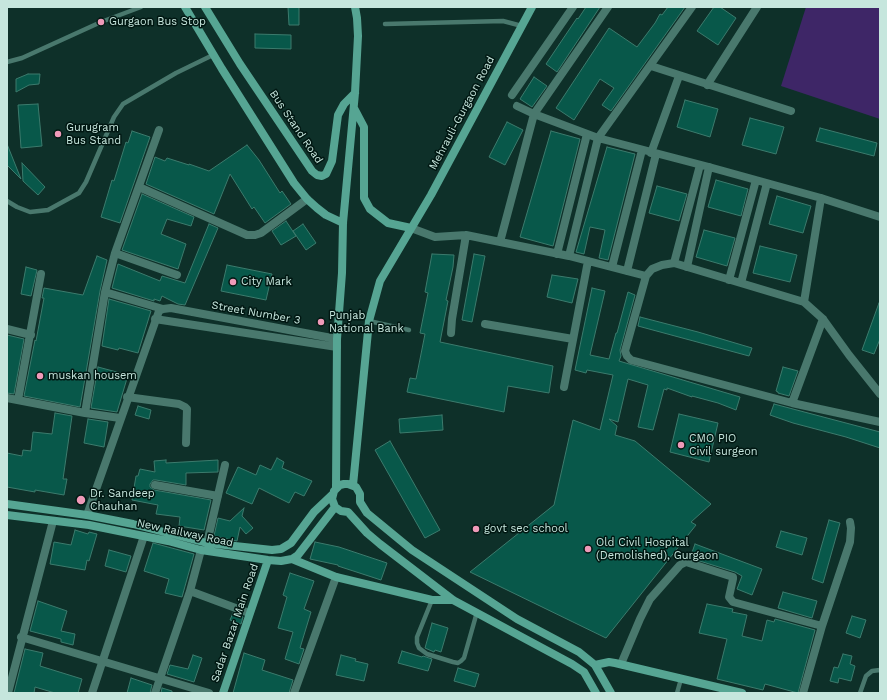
<!DOCTYPE html>
<html>
<head>
<meta charset="utf-8">
<style>
	body { margin:0 }
	#map { position:relative; width:887px; height:700px; overflow:hidden; background:#0e3029; font-family:"Work Sans",sans-serif }
	canvas { display:block }
	.frame { position:absolute; inset:0; border:8px solid #c6e6dd; pointer-events:none }
</style>
</head>
<body>
<div id="map">
<canvas width="887" height="700"></canvas>
<div class="frame"></div>
</div>
<script>
const context = document.querySelector('canvas').getContext('2d');
context.lineJoin = 'round';
function fillPath(path, color) { context.fillStyle = color; context.fill(path, 'evenodd'); }
const shape = rows => new Path2D(rows.map(r => 'M' + r).join(''));
function strokePath(path, color, width, dash) { context.strokeStyle = color; context.lineWidth = width; context.lineCap = dash ? 'butt' : 'round'; context.setLineDash(dash || []); context.stroke(path); }
function write(font, color, halo, rows, align = 'center') {
  context.font = font + ' "Work Sans",sans-serif'; context.lineWidth = 3; context.setLineDash([]); context.textBaseline = 'middle'; context.strokeStyle = halo; context.fillStyle = color; for (const [text, x, y, turn = 0] of rows) {
    context.save(); context.translate(x, y); context.rotate((+turn || 0) * Math.PI / 180); context.textAlign = isNaN(turn) ? turn : align; if (halo) context.strokeText(text, 0, 0); context.fillText(text, 0, 0); context.restore();
  }
}
fillPath(shape([
	[806,7,880,7,880,119,781,86]
]), '#3e2667');
const building = shape([
	[288,7,299,7,299,25,289,25,288,7],
	[586,7,600,7,557,72,546,64,577,18,578,19,586,7],
	[668,7,685,7,611,111,602,105,614,88,600,79,574,120,556,108,609,28,637,47,655,23,660,14,662,15,668,7],
	[714,7,720,7,736,18,718,45,697,31,714,7],
	[255,34,291,35,291,49,255,48,255,34],
	[28,74,40,74,39,84,29,85,16,92,16,79,28,74],
	[534,77,547,86,532,107,520,99,534,77],
	[685,100,718,109,710,137,677,127,685,100],
	[38,104,42,146,21,148,18,105,38,104],
	[750,118,784,127,776,154,742,145,750,118],
	[507,122,523,130,505,165,489,157,507,122],
	[820,128,877,143,874,156,816,141,820,128],
	[132,131,150,137,120,223,101,217,112,180,114,181,126,142,128,143,132,131],
	[551,131,580,139,553,246,520,237,551,131],
	[7,144,21,179,7,165,7,144],
	[247,145,259,160,280,193,282,191,291,204,265,223,254,207,252,209,230,174,214,214,146,184,155,157,165,161,167,158,189,165,189,164,209,171,247,145],
	[607,147,635,154,608,260,599,258,605,230,590,227,584,254,576,252,607,147],
	[22,163,45,187,38,195,23,181,22,163],
	[716,180,748,189,741,216,708,207,716,180],
	[657,186,687,194,679,221,649,213,657,186],
	[142,194,194,217,191,226,167,219,161,234,186,244,178,269,122,250,142,194],
	[777,196,811,206,803,233,769,224,777,196],
	[286,221,296,236,281,245,272,231,286,221],
	[209,224,218,228,185,305,178,304,162,296,160,301,154,299,154,301,112,288,118,264,160,281,162,276,185,283,209,224],
	[303,224,316,243,306,250,293,231,303,224],
	[704,230,735,238,727,266,696,257,704,230],
	[760,246,797,255,790,282,753,273,760,246],
	[432,254,454,255,453,267,446,300,448,301,440,342,553,366,549,393,508,386,504,412,407,392,410,378,416,379,425,334,420,333,428,293,425,292,432,254],
	[474,254,485,256,472,322,462,320,474,254],
	[97,256,107,260,100,291,80,407,24,396,35,340,36,341,44,298,42,298,44,288,83,295,97,256],
	[227,265,272,274,266,300,221,291,227,265],
	[26,267,37,270,31,296,21,294,26,267],
	[552,275,578,279,572,303,547,297,552,275],
	[592,288,605,291,590,355,609,359,616,333,617,333,628,292,635,295,620,350,621,356,619,361,740,397,736,410,718,403,692,396,692,397,667,388,667,390,664,389,653,430,638,427,648,385,628,379,618,422,609,419,617,426,615,435,635,441,711,504,691,522,696,525,606,638,470,572,554,505,573,420,600,430,613,375,587,370,586,373,575,370,592,288],
	[109,299,151,311,138,353,119,348,118,350,102,346,109,299],
	[879,303,880,339,874,354,862,350,879,303],
	[640,317,698,332,752,348,749,356,638,326,640,317],
	[7,335,24,339,14,394,7,393,7,335],
	[98,367,128,375,117,412,91,408,98,367],
	[783,367,798,371,789,396,778,393,778,392,776,391,783,367],
	[774,404,880,432,880,448,846,437,793,423,770,415,774,404],
	[138,406,151,410,149,419,135,415,138,406],
	[55,413,72,416,63,479,67,479,64,495,35,490,35,492,7,487,7,453,22,456,23,450,31,451,33,432,52,434,55,413],
	[679,414,718,423,709,462,670,452,679,414],
	[442,415,443,430,400,433,399,419,442,415],
	[88,419,108,422,104,447,84,443,88,419],
	[390,441,440,530,425,538,375,450,390,441],
	[277,458,284,462,282,468,312,481,304,496,295,492,289,503,259,488,252,504,226,493,238,467,256,475,260,465,271,470,277,458],
	[166,460,166,463,218,460,218,472,186,473,186,485,156,480,153,480,150,484,150,487,154,490,211,500,204,530,179,526,180,517,156,514,158,505,132,500,136,476,138,476,140,469,155,472,154,461,166,460],
	[244,508,242,516,253,528,246,534,240,527,237,541,214,536,218,518,230,521,244,508],
	[829,520,840,523,823,583,812,579,829,520],
	[75,530,88,534,89,532,97,534,89,561,87,560,85,570,50,564,54,542,71,545,75,530],
	[781,531,807,538,802,555,776,547,781,531],
	[315,542,339,547,387,563,381,580,338,566,338,565,310,559,315,542],
	[153,543,194,554,182,597,165,593,169,579,144,571,153,543],
	[695,544,762,569,752,595,737,589,742,576,735,572,690,558,695,544],
	[109,550,131,556,126,572,105,566,109,550],
	[290,573,314,581,304,609,311,612,300,648,304,649,299,664,285,659,293,632,278,628,287,597,283,595,290,573],
	[783,592,817,601,812,618,778,608,783,592],
	[38,601,67,611,61,631,75,634,73,645,61,642,61,639,30,631,38,601],
	[707,604,733,609,732,612,747,615,742,636,762,641,767,620,774,622,775,619,815,630,798,693,765,684,763,690,717,679,727,639,699,633,707,604],
	[233,613,243,617,241,624,230,620,233,613],
	[852,616,866,620,860,638,846,633,852,616],
	[432,623,448,628,441,652,435,650,434,652,425,648,432,623],
	[25,649,43,653,40,666,82,679,78,693,55,693,35,687,34,693,14,693,25,649],
	[402,651,422,657,423,656,432,659,428,671,398,663,402,651],
	[244,653,265,660,262,670,293,680,289,693,233,693,244,653],
	[843,654,852,656,850,664,855,666,851,681,839,678,838,683,830,681,834,667,838,668,843,654],
	[193,655,202,658,194,682,167,674,170,665,188,669,193,655],
	[341,655,356,659,355,661,368,664,364,681,336,675,341,655],
	[458,668,479,674,475,687,454,681,458,668],
	[131,678,152,685,150,693,127,693,131,678],
	[162,688,172,691,172,693,161,693,162,688]
]);
fillPath(building, '#08584a');
strokePath(building, '#3c7b6d', 1);
strokePath(shape([
	[385,24,503,21,522,26],
	[7,62,22,58,101,22,141,7],
	[7,201,17,207,30,212,48,210,79,193,86,182,114,117,123,104,176,73,213,55],
	[369,321,409,330],
	[432,600,417,637,417,643,419,648,427,654,453,662,458,663,461,661,464,658,477,612],
	[677,693,681,679],
	[860,693,866,676,872,671,880,670]
]), '#49786d', 4.5);
strokePath(shape([
	[651,66,791,111],
	[707,85,757,7],
	[512,95,573,7],
	[517,106,534,114,598,138,709,167,821,198,880,217],
	[651,153,679,76],
	[139,187,247,235,255,235,261,233,307,199],
	[411,228,435,237,466,235,569,256,646,276,652,269,662,265,674,263,804,302,823,319,849,355,880,394],
	[500,242,534,114,608,7],
	[115,253,177,275],
	[557,254,587,134],
	[569,256,598,138,692,7],
	[674,263,700,165],
	[612,267,642,150],
	[687,267,709,167],
	[627,271,656,154],
	[646,276,625,351,627,356,631,360,792,403,880,422],
	[729,280,756,180],
	[741,283,767,183],
	[105,292,163,309],
	[804,302,821,198],
	[155,319,337,347],
	[485,324,573,339],
	[7,329,31,335],
	[451,333,452,319,466,235],
	[564,387,588,261],
	[127,397,179,404,185,407,187,409,186,443],
	[7,398,85,413,120,418],
	[18,400,41,274],
	[792,403,823,319],
	[85,413,105,292,115,253,159,130],
	[155,485,218,496],
	[87,515,159,311,163,309,171,308,337,339],
	[207,543,225,465],
	[190,591,249,613],
	[21,637,209,693],
	[621,664,640,619,650,599,680,565,686,562,733,577,733,579,729,597,733,602,822,626],
	[8,693,53,521],
	[92,693,144,536],
	[155,693,190,591,201,550],
	[294,693,336,577],
	[803,693,822,626,850,542,851,528,850,522]
]), '#49786d', 8);
strokePath(shape([
	[185,7,222,69,294,183,307,199,317,208,326,215,343,223],
	[205,7,240,64,312,171,317,175,322,176,326,174,332,161,338,115,344,104,355,93],
	[354,108,364,127,364,198,370,209,388,223,411,228],
	[353,485,369,321,380,281,431,195,532,7],
	[336,488,337,339,342,273,343,223,355,93,358,36,357,18,355,7],
	[7,504,87,515,133,524,207,543,272,550,281,549,291,543,314,512,332,495],
	[7,515,89,525,168,541,201,550,268,560,281,561,292,559,298,555,335,507],
	[292,559,336,577,432,600,453,600],
	[595,665,609,662,615,663,742,693],
	[223,693,268,560],
	[596,693,584,672,572,664,453,600,380,544,367,533,348,512,341,511,335,507,332,499,334,491,340,485,344,484,348,484,356,487,360,494,360,502,367,513,412,550,517,619,579,652,595,665,611,693]
]), '#56a593', 8);
for (const [x, y, r, color] of [
	[101,22,4,"#ef9ab9"],
	[58,134,4,"#ef9ab9"],
	[233,282,4,"#ef9ab9"],
	[321,322,4,"#ef9ab9"],
	[40,376,4,"#ef9ab9"],
	[681,445,4,"#ef9ab9"],
	[81,500,5,"#ef9ab9"],
	[476,529,4,"#ef9ab9"],
	[588,549,4,"#ef9ab9"]
]) { const dot = new Path2D(); dot.arc(x, y, r, 0, 2 * Math.PI); context.fillStyle = color; context.fill(dot); strokePath(dot, '#001712', 1.5); }
write('11px', '#c6e6dd', '#001712', [
	["Gurgaon Bus Stop",109,22],
	["Gurugram",66,128],
	["Bus Stand",66,141],
	["City Mark",241,282],
	["Punjab",329,316],
	["National Bank",329,329],
	["muskan housem",48,376],
	["CMO PIO",689,439],
	["Civil surgeon",689,452],
	["Dr. Sandeep",90,494],
	["Chauhan",90,507],
	["govt sec school",484,529],
	["Old Civil Hospital",596,543],
	["(Demolished), Gurgaon",596,556]
], 'left');
write('11px', '#c6e6dd', '#001712', [
	["Mehrauli-Gurgaon Road",462,113,-62],
	["Bus Stand Road",296,127,56],
	["Street Number 3",256,313,10],
	["New Railway Road",185,533,12],
	["Sadar Bazar Main Road",235,623,-71]
]);
</script>
</body>
</html>
